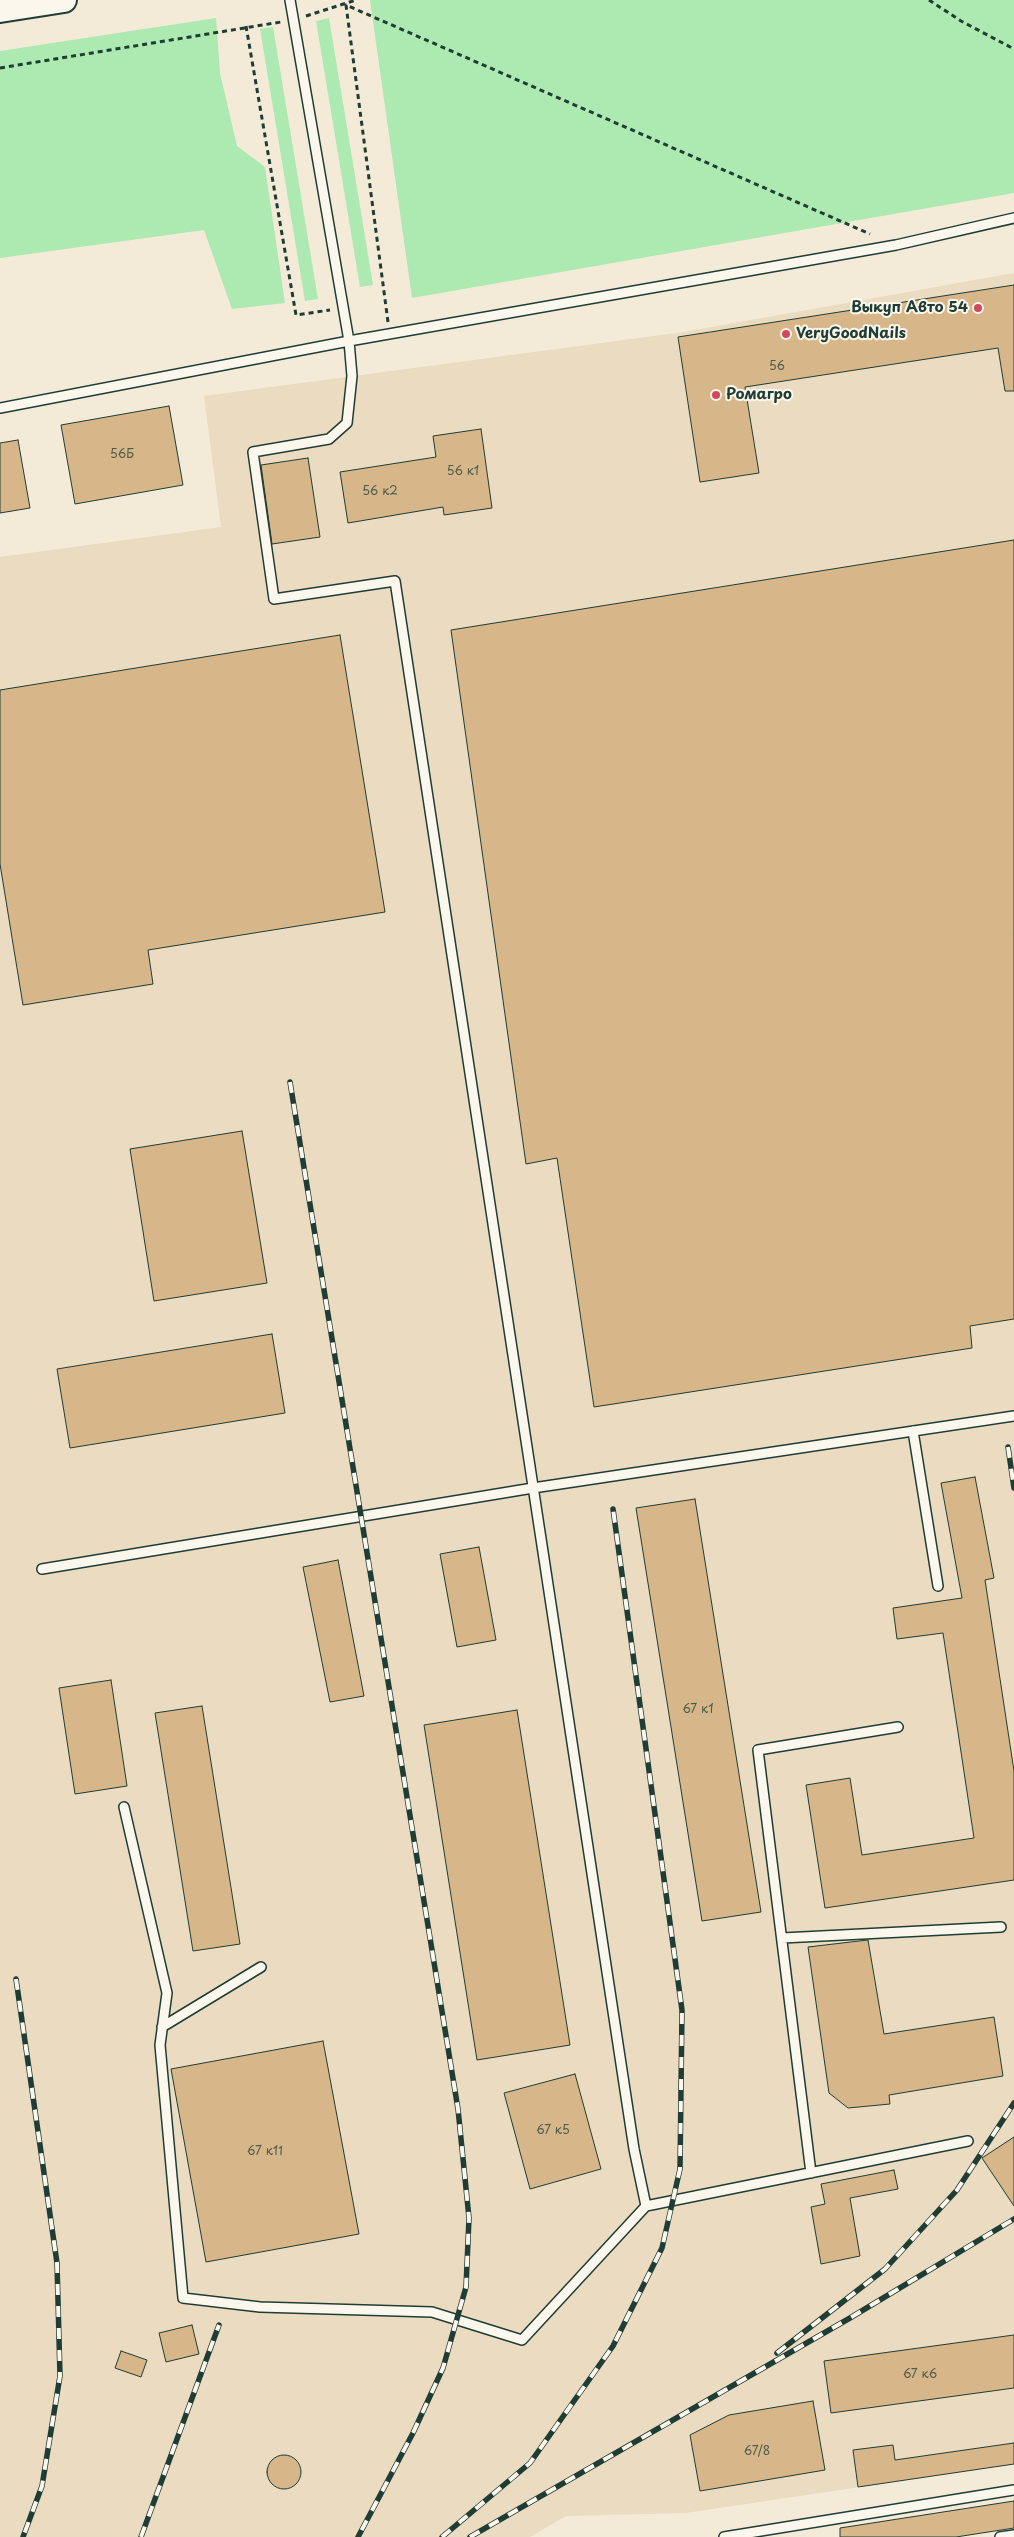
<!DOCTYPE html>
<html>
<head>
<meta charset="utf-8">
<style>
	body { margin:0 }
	canvas { display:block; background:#f4ead8 }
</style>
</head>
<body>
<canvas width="1014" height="2537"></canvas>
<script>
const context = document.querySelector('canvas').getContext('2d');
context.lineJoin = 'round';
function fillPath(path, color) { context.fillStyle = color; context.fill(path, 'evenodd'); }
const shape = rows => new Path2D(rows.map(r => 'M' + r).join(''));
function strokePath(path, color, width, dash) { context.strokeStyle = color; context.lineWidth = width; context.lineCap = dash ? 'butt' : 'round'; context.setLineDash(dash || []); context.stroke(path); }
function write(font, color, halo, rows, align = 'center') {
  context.font = font + ' "Playpen Sans",sans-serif'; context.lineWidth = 4; context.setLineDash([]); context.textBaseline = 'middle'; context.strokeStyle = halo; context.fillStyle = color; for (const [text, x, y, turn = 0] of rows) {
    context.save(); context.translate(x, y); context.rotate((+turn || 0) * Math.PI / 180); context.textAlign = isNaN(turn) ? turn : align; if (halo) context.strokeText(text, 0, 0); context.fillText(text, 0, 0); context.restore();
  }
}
fillPath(shape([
	[1014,273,1014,2464,686,2513,566,2516,530,2537,0,2537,0,557,221,527,204,396,684,332]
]), '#ebdbc1');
fillPath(shape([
	[370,0,1014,0,1014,193,412,298],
	[216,18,220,73,237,146,265,167,285,303,232,309,204,230,0,258,0,51],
	[329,18,373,285,360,287,316,21],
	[273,27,318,299,305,301,260,29]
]), '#aceab1');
const building = shape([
	[1014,285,1014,391,1005,391,998,348,745,387,759,473,700,482,678,337,1014,285],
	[169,406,183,485,75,504,61,425,169,406],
	[481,429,492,508,444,515,443,507,348,523,340,472,436,457,433,436,481,429],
	[18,440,30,508,0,513,0,443,18,440],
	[308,458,320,537,272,544,261,465,308,458],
	[1014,540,1014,1319,970,1326,972,1348,594,1407,557,1158,526,1164,451,630,1014,540],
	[340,635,385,912,148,950,153,984,23,1005,0,864,0,690,340,635],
	[242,1131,267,1283,154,1301,130,1149,242,1131],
	[272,1334,285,1413,70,1448,57,1369,272,1334],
	[975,1477,994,1578,985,1580,1014,1771,1014,1880,825,1908,806,1785,850,1778,862,1855,974,1838,943,1633,897,1639,893,1608,962,1598,941,1483,975,1477],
	[695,1499,761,1912,702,1921,636,1508,695,1499],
	[479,1547,496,1640,457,1647,440,1554,479,1547],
	[338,1560,364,1696,330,1702,303,1567,338,1560],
	[111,1680,127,1786,75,1794,59,1688,111,1680],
	[202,1706,240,1944,193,1951,155,1713,202,1706],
	[517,1710,570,2045,477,2060,424,1725,517,1710],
	[868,1940,884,2034,994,2017,1003,2076,889,2095,890,2104,848,2108,829,2093,808,1947,868,1940],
	[323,2041,359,2234,206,2262,171,2069,323,2041],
	[575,2074,601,2169,530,2189,504,2093,575,2074],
	[1014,2137,1014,2206,982,2158,1014,2137],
	[894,2170,898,2189,850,2198,860,2256,821,2264,811,2207,825,2204,821,2184,894,2170],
	[192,2325,199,2354,166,2362,159,2333,192,2325],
	[1014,2335,1014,2388,831,2413,824,2361,1014,2335],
	[121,2351,147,2360,141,2377,115,2368,121,2351],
	[813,2401,825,2470,700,2491,690,2435,729,2415,813,2401],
	[1014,2443,1014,2464,858,2487,853,2450,893,2445,895,2460,1014,2443],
	'267 2472a17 17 0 1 1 34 0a17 17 0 1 1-34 0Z',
	[1014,2501,1014,2528,956,2537,840,2537,840,2528,1014,2501]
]);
fillPath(building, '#d7b78a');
strokePath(building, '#1f3d34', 1);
const service = shape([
	[0,408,349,341,290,0],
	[913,1431,938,1586],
	[42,1569,533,1488,1014,1416],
	[124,1807,167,1993,160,2045,183,2298,260,2307,432,2312,522,2340,646,2206],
	[782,1938,1001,1927],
	[162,2027,261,1967],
	[968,2141,646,2206,634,2149,395,581,274,599,253,452,329,439,347,423,352,376,349,341,896,245,1014,218],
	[811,2173,758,1750,898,1727],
	[724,2537,1014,2490],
	[1000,2537,1014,2535]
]);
const secondary = shape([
	[0,10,64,0]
]);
strokePath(service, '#1f3d34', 12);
strokePath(secondary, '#1f3d34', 28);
strokePath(shape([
	[929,0,961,21,1014,49],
	[306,16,356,0],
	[246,26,296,315,330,310],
	[0,68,281,22],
	[388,322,346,5,870,234]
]), '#1f3d34', 3, [5, 4]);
strokePath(service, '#fbf7ec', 9);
strokePath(secondary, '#fbf7ec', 24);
const rail = shape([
	[290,1082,458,2109,469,2218,466,2287,443,2368,413,2433,358,2537],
	[1008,1447,1014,1488],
	[16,1979,57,2263,60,2376,42,2486,23,2537],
	[777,2353,885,2269,957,2190,1014,2103],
	[141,2537,219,2325],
	[442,2537,530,2463,613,2346,662,2248,680,2169,682,2010,613,1509],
	[470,2537,850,2318,1014,2219]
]);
strokePath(rail, '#1f3d34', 5.5);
strokePath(rail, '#fbf7ec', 4, [11]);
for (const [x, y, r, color] of [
	[978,308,5,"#d1495b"],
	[786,334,5,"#d1495b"],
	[716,395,5,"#d1495b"]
]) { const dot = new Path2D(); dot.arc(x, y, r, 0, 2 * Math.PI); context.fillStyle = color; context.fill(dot); strokePath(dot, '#fbf7ec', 2); }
write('12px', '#4d5c4a', null, [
	["56",777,367],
	["56Б",122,455],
	["56 к1",463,472],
	["56 к2",380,492],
	["67 к1",698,1710],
	["67 к5",553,2131],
	["67 к11",265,2152],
	["67 к6",920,2375],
	["67/8",757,2452]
]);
write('bold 15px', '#1f3d34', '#fbf7ec', [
	["Выкуп Авто 54",968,308,"right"],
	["VeryGoodNails",796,334],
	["Ромагро",726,395]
], 'left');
</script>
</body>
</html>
